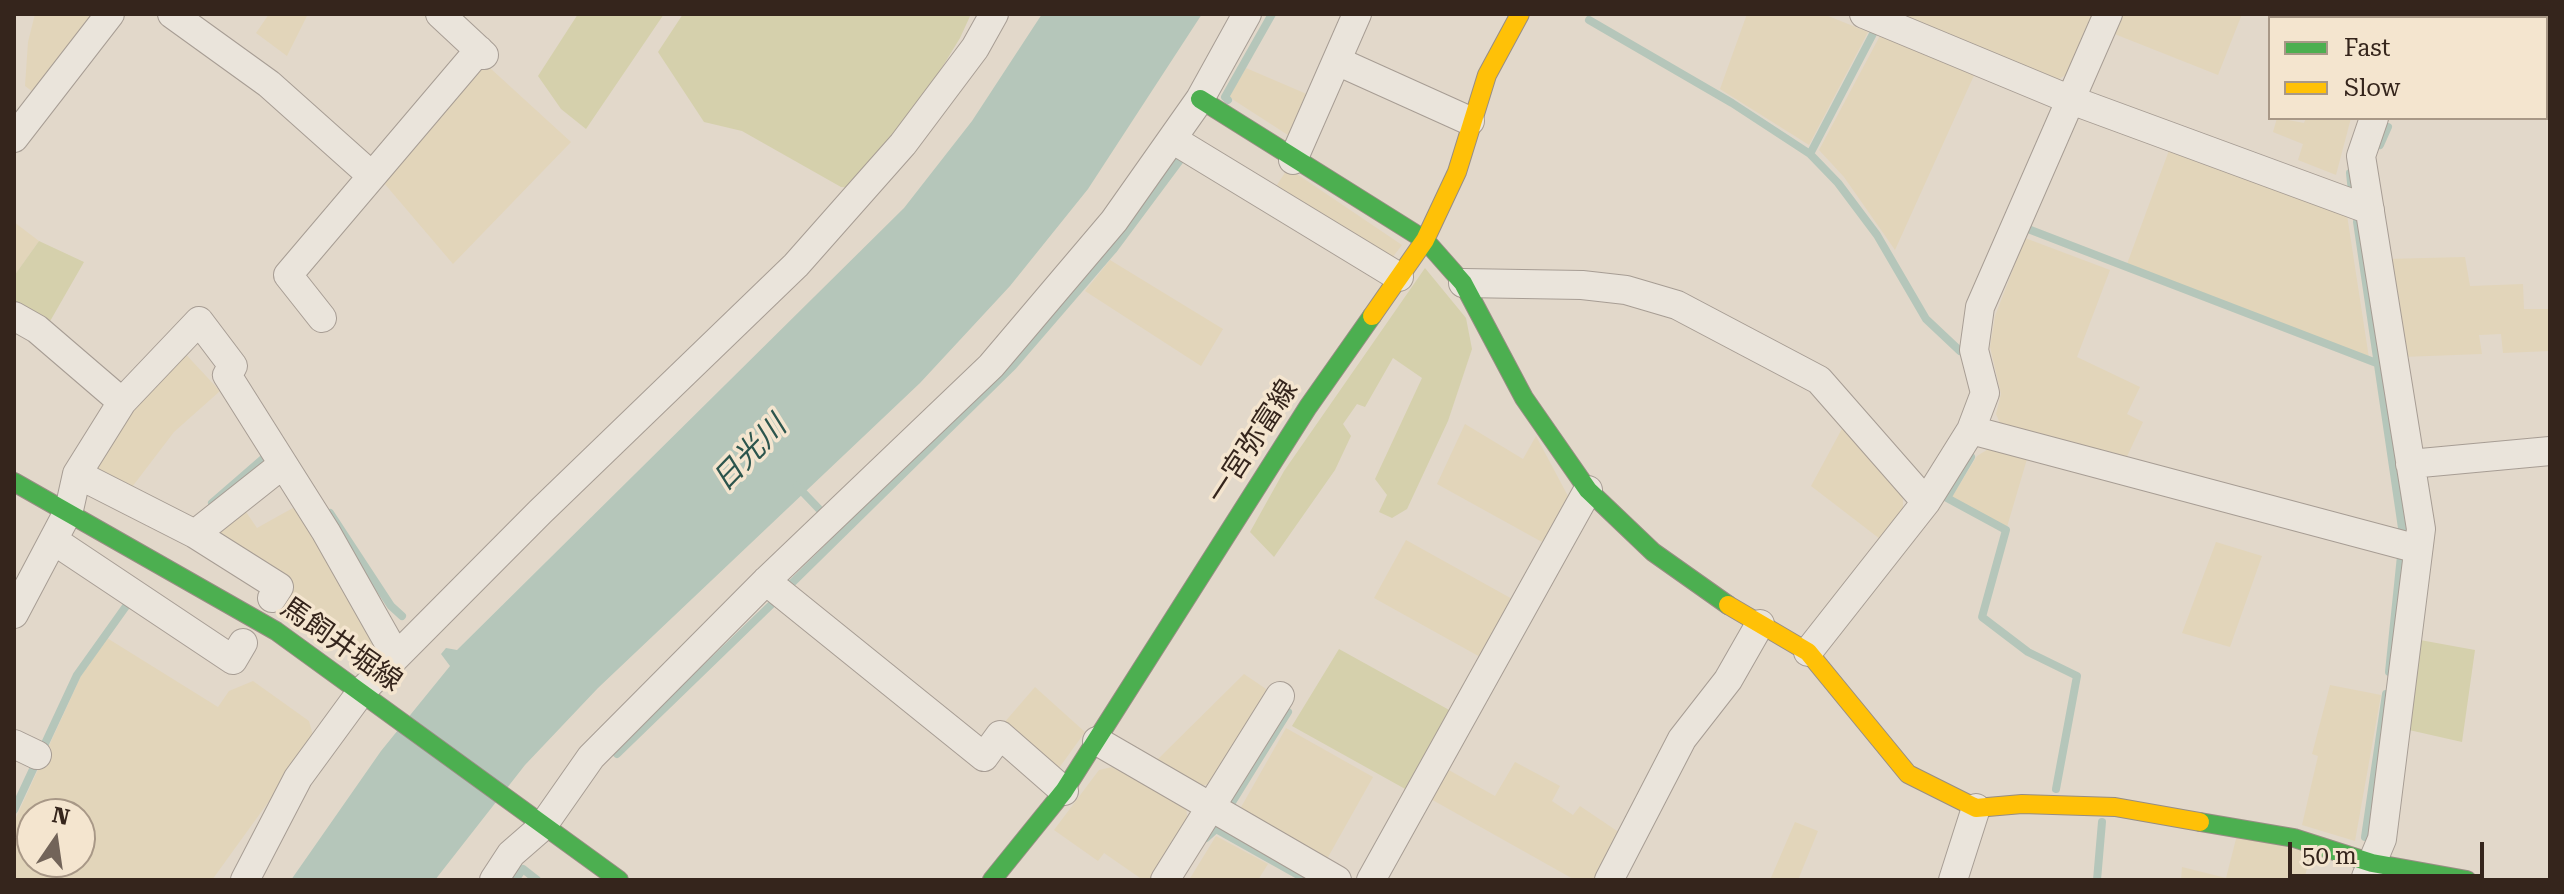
<!DOCTYPE html>
<html>
<head>
<meta charset="utf-8">
<style>
	body { margin:0 }
	#map { position:relative; width:2564px; height:894px; overflow:hidden; background:#e2d8ca; font-family:"Roboto Serif",serif }
	canvas { display:block }
	.frame { position:absolute; inset:0; border:16px solid #35251c; pointer-events:none }
	.legend { position:absolute; left:2268px; top:16px; width:280px; height:104px; box-sizing:border-box; background:#f4e5cf; border:2px solid #a89887; margin:0; padding:10px 14px; list-style:none; font-size:24px; color:#35251c }
	.legend li { display:flex; align-items:center; gap:16px; height:40px }
	.legend b { width:40px; border:2px solid #a89887 }
	.north { position:absolute; left:16px; top:798px; width:80px; height:80px; box-sizing:border-box; background:#f4e5cf; border:2px solid #a89887; border-radius:50%; rotate:13deg; font-size:22px; font-weight:700; line-height:32px; text-align:center; color:#35251c }
	.north::after { content:''; display:block; margin:auto; width:28px; height:36px; background:#726459; clip-path:polygon(50% 0,100% 100%,50% 72%,0 100%) }
	.scale { position:absolute; left:2288px; top:842px; width:196px; height:36px; box-sizing:border-box; border:4px solid #35251c; border-top:0; padding-left:10px; font-size:24px; line-height:28px; white-space:nowrap; color:#35251c; -webkit-text-stroke:6px #f4e5cf; paint-order:stroke }
</style>
</head>
<body>
<div id="map">
<canvas width="2564" height="894"></canvas>
<div class="frame"></div>
<ul class="legend">
<li><b style="height:10px;background:#4caf50"></b>Fast</li>
<li><b style="height:10px;background:#ffc107"></b>Slow</li>
</ul>
<div class="north">N</div>
<div class="scale">50 m</div>
</div>
<script>
const context = document.querySelector('canvas').getContext('2d');
context.lineJoin = 'round';
function fillPath(path, color) { context.fillStyle = color; context.fill(path, 'evenodd'); }
const shape = rows => new Path2D(rows.map(r => 'M' + r).join(''));
function strokePath(path, color, width, dash) { context.strokeStyle = color; context.lineWidth = width; context.lineCap = dash ? 'butt' : 'round'; context.setLineDash(dash || []); context.stroke(path); }
function write(font, color, halo, rows, align = 'center') {
  context.font = font + ' "Roboto Serif","Noto Sans JP",serif'; context.lineWidth = 7; context.setLineDash([]); context.textBaseline = 'middle'; context.strokeStyle = halo; context.fillStyle = color; for (const [text, x, y, turn = 0] of rows) {
    context.save(); context.translate(x, y); context.rotate((+turn || 0) * Math.PI / 180); context.textAlign = isNaN(turn) ? turn : align; if (halo) context.strokeText(text, 0, 0); context.fillText(text, 0, 0); context.restore();
  }
}
fillPath(shape([
	[35,14,87,14,95,19,37,95,25,86,28,42],
	[269,14,308,14,287,56,256,33],
	[1747,14,1823,14,1868,32,1809,145,1720,89],
	[1891,14,2096,14,2071,72,2055,81],
	[2120,14,2242,14,2218,75,2112,33],
	[1882,32,1976,71,1895,250,1844,177,1819,150],
	[478,57,571,142,453,264,378,176],
	[1246,68,1309,95,1291,137,1229,97],
	[2277,118,2304,123,2306,118,2351,118,2336,175,2298,160,2303,144,2273,132],
	[2171,145,2347,215,2369,358,2127,264],
	[1288,168,1402,245,1389,262,1273,191],
	[14,222,39,241,14,276],
	[2025,238,2110,270,2077,357,2140,387,2127,414,2143,422,2124,463,2002,428,1996,414,2001,394,1990,347,1995,316],
	[2465,257,2470,286,2523,284,2524,309,2550,309,2550,351,2503,353,2501,334,2479,335,2482,354,2402,357,2386,259],
	[1110,260,1223,329,1201,366,1085,291],
	[179,347,220,391,174,432,129,491,89,469],
	[1465,424,1523,459,1536,436,1569,498,1542,542,1437,484],
	[1844,425,1903,492,1903,508,1880,539,1811,486],
	[1990,448,2027,459,2007,527,1952,497,1977,456],
	[300,504,378,642,362,651,278,598,210,530,242,506,257,528],
	[1406,540,1514,600,1482,658,1374,598],
	[2216,542,2262,556,2230,647,2182,633],
	[107,638,218,707,229,691,253,681,309,721,314,739,212,880,14,880,14,822,81,676],
	[32,814,80,814,80,862,32,862],
	[1244,674,1269,691,1213,783,1196,787,1154,763],
	[2330,685,2381,695,2355,841,2302,825,2318,756,2312,754],
	[1035,687,1085,732,1059,768,1051,768,1003,724],
	[1286,728,1373,777,1327,859,1240,809],
	[1515,762,1560,786,1552,801,1573,815,1580,806,1623,835,1597,880,1575,880,1429,798,1447,769,1495,796],
	[1112,767,1186,806,1188,826,1153,880,1143,880,1104,853,1098,861,1054,830,1099,770],
	[1795,822,1818,831,1798,880,1770,880],
	[2237,835,2311,853,2304,880,2181,880,2182,867,2226,878],
	[1216,836,1268,864,1258,880,1189,880]
]), '#e2d5ba');
fillPath(shape([
	[578,14,664,14,586,129,561,109,538,76],
	[683,14,971,14,960,38,899,138,855,188,841,187,742,131,704,122,658,52],
	[39,241,84,262,45,330,14,309,14,276],
	[1425,268,1466,318,1472,349,1448,421,1407,509,1392,518,1379,512,1387,495,1375,479,1422,378,1393,358,1365,407,1357,404,1343,424,1351,436,1335,470,1274,557,1250,532,1284,471],
	[2420,640,2475,650,2462,742,2409,730],
	[1339,649,1451,711,1407,790,1292,726]
]), '#d5d0ac');
fillPath(shape([
	[1042,14,1202,14,1088,189,1010,286,920,383,598,688,525,765,435,880,291,880,381,751,450,666,441,654,446,648,457,650,904,208,972,121]
]), '#b5c6ba');
strokePath(shape([
	[2420,18,2420,16],
	[1589,20,1732,103,1810,154,1838,183,1877,235,1926,319,1960,351],
	[1228,100,1225,97,1272,14],
	[2380,145,2388,127],
	[1810,154,1875,30],
	[2350,173,2352,192],
	[2357,222,2403,535],
	[2028,229,2379,364],
	[1971,457,1947,498,2006,530,1982,617,2028,652,2077,676,2056,789],
	[797,486,819,509],
	[212,503,265,457],
	[330,513,391,606,402,616],
	[791,584,1013,366,1113,250,1183,156],
	[2389,672,2401,556],
	[617,754,775,601],
	[1231,804,1288,712],
	[14,810,77,675,129,602],
	[2365,837,2386,694],
	[1206,838,1216,829,1307,880],
	[515,880,523,869,537,880],
	[2097,880,2102,822]
]), '#b5c6ba', 8);
const street = shape([
	[172,14,269,84,372,176],
	[440,14,484,55],
	[1864,14,2071,100,2370,210],
	[2464,14,2478,18],
	[2405,18,2406,14],
	[2546,37,2550,38],
	[1337,61,1470,121],
	[14,138,110,14],
	[1172,139,1399,277],
	[1293,160,1357,14],
	[1463,283,1582,285,1626,290,1677,305,1819,380,1926,502],
	[14,316,37,329,122,402],
	[322,318,288,275,479,50],
	[1971,430,2418,549],
	[2410,464,2550,451],
	[77,474,195,534,279,587,272,598],
	[195,534,282,465],
	[53,540,233,660,243,643],
	[766,581,984,757,1000,735,1064,791],
	[14,614,69,510,77,474,122,402,199,321,233,366,227,375,326,532,395,654],
	[1808,652,1926,502,1971,430,1985,393,1974,350,1980,307,2108,14],
	[1097,741,1337,880],
	[14,744,37,755],
	[2366,877,2382,839,2421,529,2361,156,2374,118],
	[245,880,298,778,361,692,540,512,796,265,903,144,975,48,994,14],
	[494,880,511,854,542,827,591,757,766,581,991,366,1114,221,1200,99,1247,14],
	[1165,880,1280,696],
	[1371,880,1588,490],
	[1609,880,1682,739,1728,680,1760,624],
	[1953,880,1976,808]
]);
const fast = shape([
	[1200,99,1425,240,1463,283,1524,398,1588,490,1653,552,1728,605],
	[14,482,276,631,619,880],
	[2200,822,2294,838,2372,863,2467,880],
	[992,880,1064,791,1308,407,1372,316]
]);
const slow = shape([
	[1372,316,1425,240,1457,172,1487,75,1520,14],
	[1728,605,1808,652,1908,774,1976,808,2022,804,2115,807,2200,822]
]);
strokePath(street, '#a79d94', 30);
strokePath(fast, '#978d83', 20);
strokePath(slow, '#978d83', 20);
strokePath(street, '#eae4db', 28);
strokePath(fast, '#4caf50', 18);
strokePath(slow, '#ffc107', 18);
write('28px', '#35251c', '#f4e5cf', [
	["一宮弥富線",1253,442,-57],
	["馬飼井堀線",341,645,35]
]);
write('italic 30px', '#2c554d', '#f4e5cf', [
	["日光川",750,454,-46]
]);
</script>
</body>
</html>
